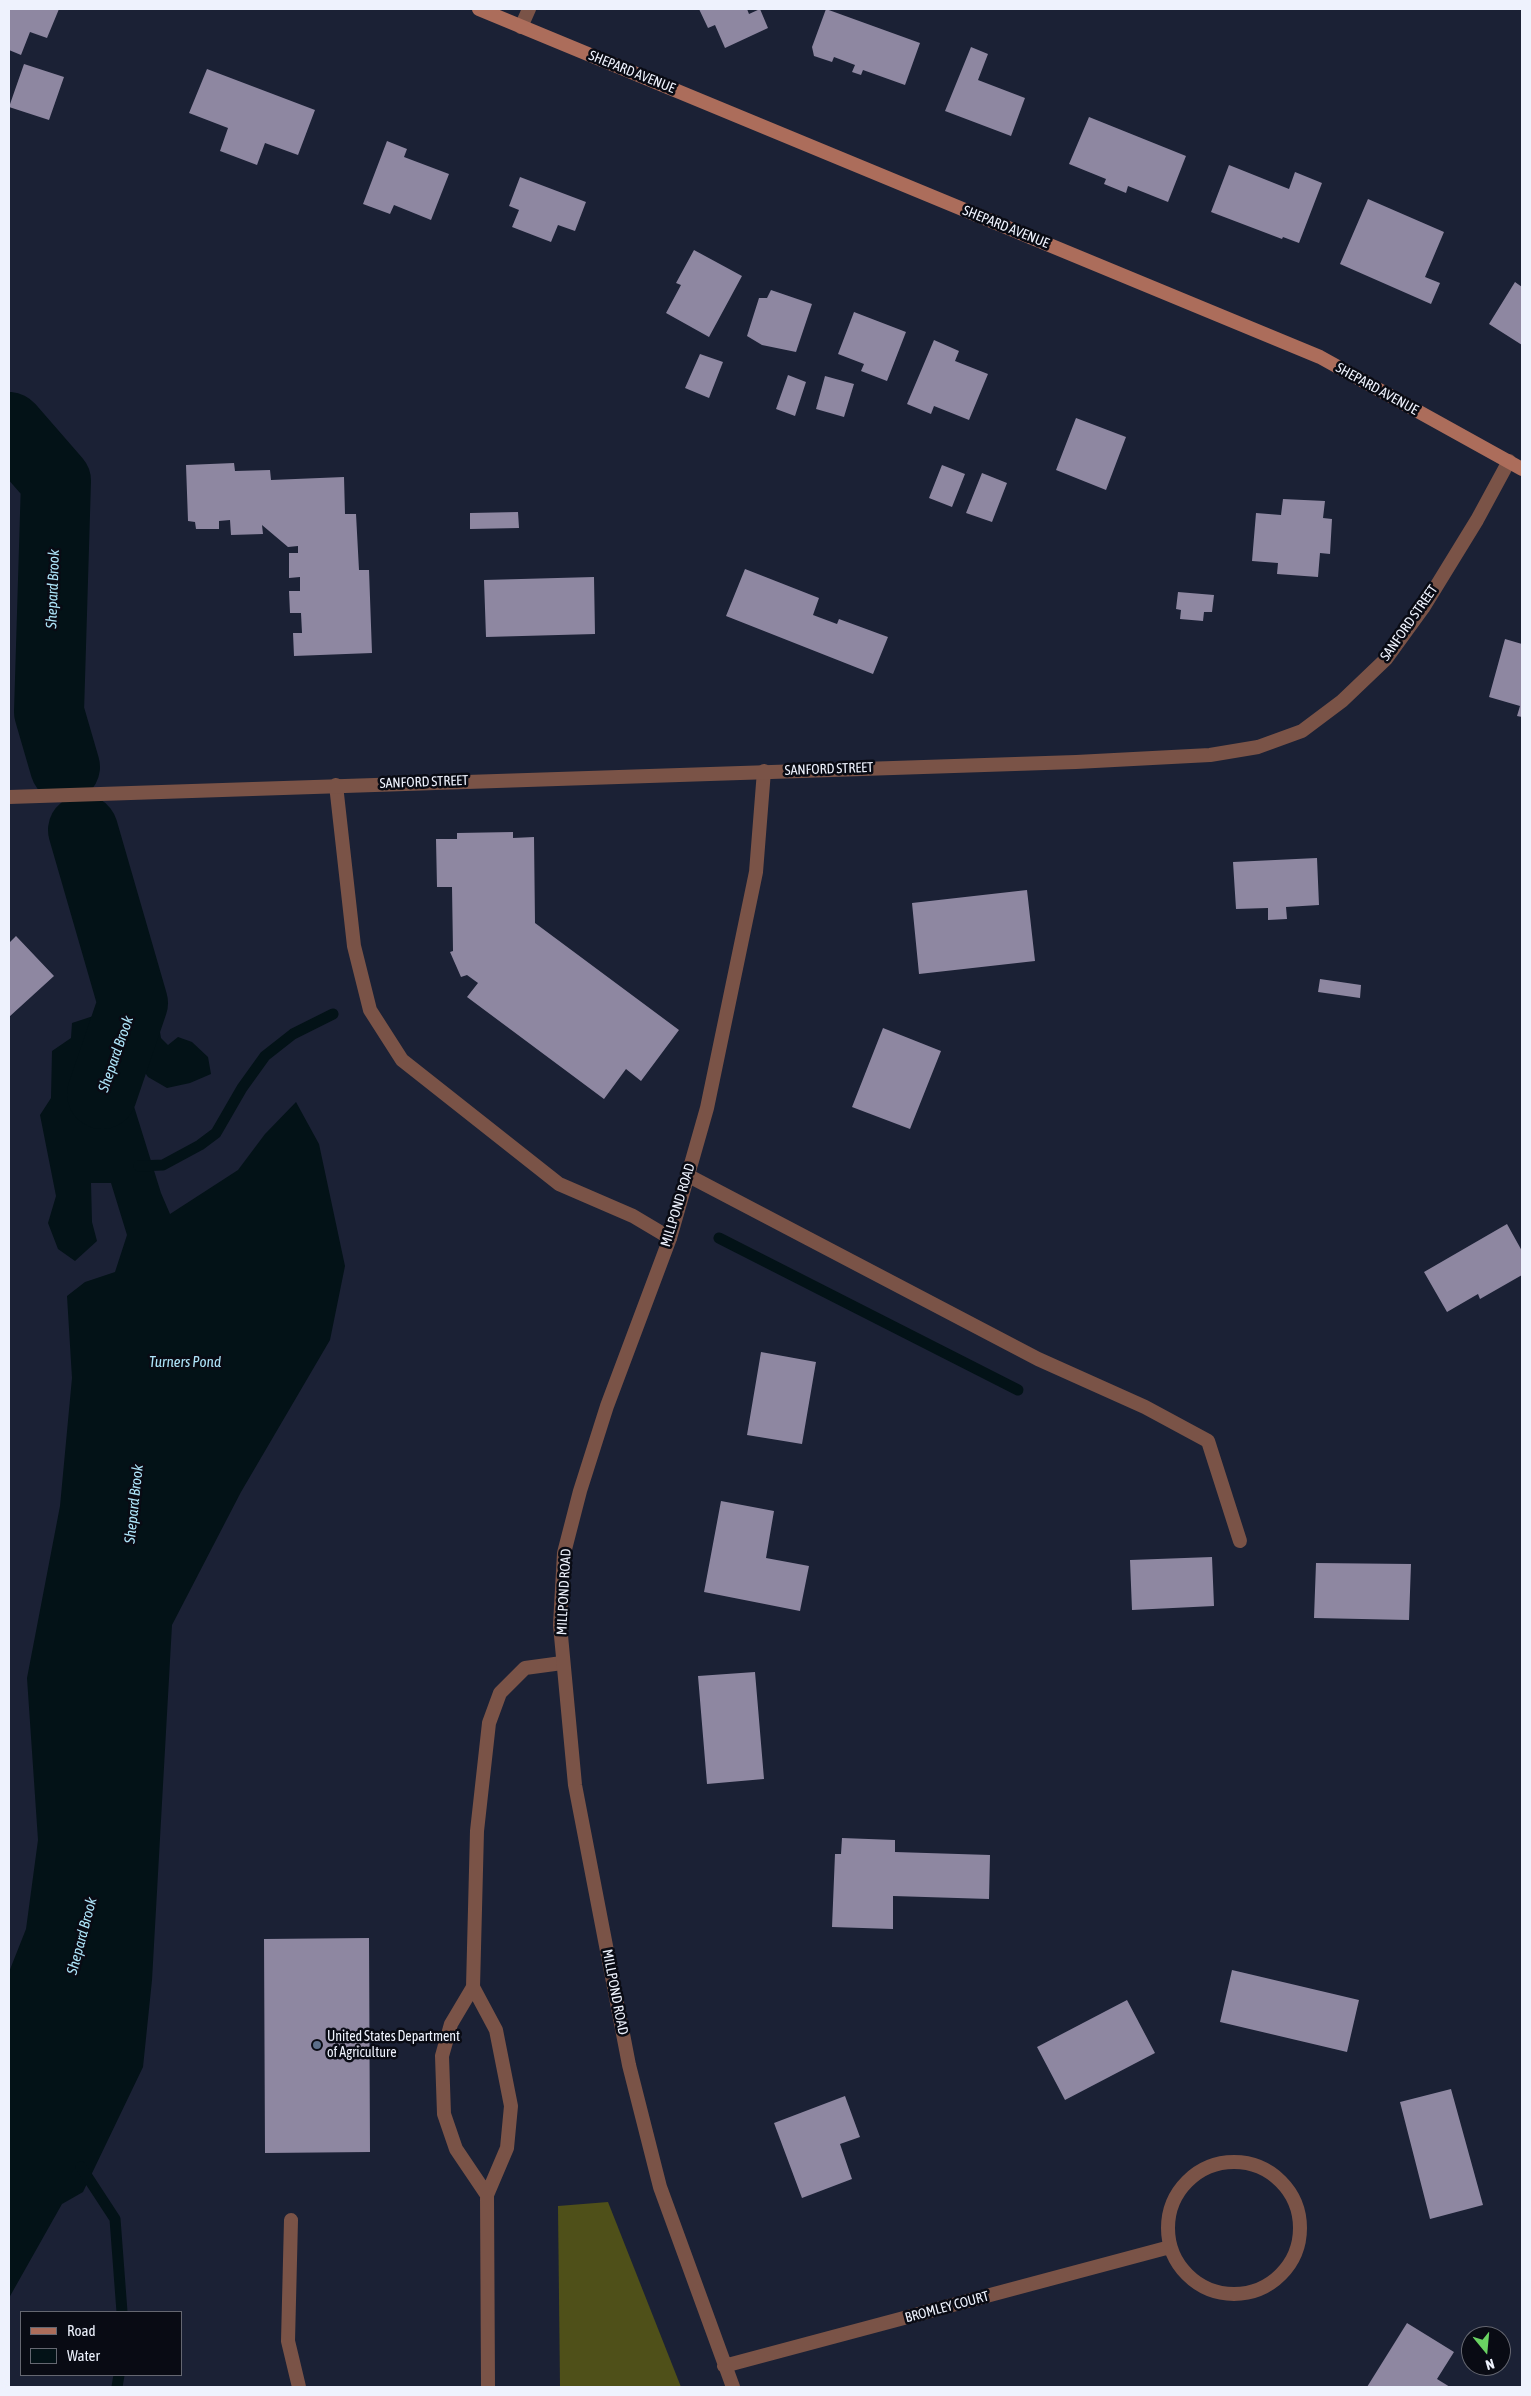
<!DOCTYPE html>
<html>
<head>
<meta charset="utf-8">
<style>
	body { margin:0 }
	#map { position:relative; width:1531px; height:2396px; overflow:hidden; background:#1b2135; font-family:"Asap Condensed",sans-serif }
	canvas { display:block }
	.frame { position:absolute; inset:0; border:10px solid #eef2fd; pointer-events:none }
	.legend { position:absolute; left:20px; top:2311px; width:162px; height:65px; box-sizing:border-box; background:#090b14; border:1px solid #656771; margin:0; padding:6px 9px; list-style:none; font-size:15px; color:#eef2fd }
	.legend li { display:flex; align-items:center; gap:10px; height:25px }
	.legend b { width:25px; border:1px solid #656771 }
	.north { position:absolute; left:1461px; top:2326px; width:50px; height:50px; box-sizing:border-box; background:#090b14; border:1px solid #656771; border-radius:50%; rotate:163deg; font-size:14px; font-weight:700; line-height:20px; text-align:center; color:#eef2fd }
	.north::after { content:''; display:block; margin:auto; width:18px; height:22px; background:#6ad363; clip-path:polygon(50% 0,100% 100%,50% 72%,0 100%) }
</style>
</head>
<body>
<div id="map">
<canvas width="1531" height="2396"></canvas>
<div class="frame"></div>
<ul class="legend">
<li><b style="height:6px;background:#ac6d5b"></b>Road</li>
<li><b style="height:14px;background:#031217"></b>Water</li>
</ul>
<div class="north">N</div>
</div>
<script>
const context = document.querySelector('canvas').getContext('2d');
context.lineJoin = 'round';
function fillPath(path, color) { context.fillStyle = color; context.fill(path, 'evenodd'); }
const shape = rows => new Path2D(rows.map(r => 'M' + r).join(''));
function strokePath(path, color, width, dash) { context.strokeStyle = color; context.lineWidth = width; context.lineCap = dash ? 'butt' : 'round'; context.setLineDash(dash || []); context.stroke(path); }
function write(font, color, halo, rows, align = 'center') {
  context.font = font + ' "Asap Condensed",sans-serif'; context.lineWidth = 5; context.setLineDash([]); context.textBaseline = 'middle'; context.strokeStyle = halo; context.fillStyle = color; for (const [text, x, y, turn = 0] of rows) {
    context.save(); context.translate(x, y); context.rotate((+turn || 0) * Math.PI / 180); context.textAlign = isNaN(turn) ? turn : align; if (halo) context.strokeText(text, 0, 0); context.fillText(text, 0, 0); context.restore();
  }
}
fillPath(shape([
	[608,2202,681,2387,560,2387,558,2206]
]), '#4f5019');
fillPath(shape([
	[154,996,161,1038,168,1045,178,1037,192,1042,208,1057,211,1074,190,1083,167,1088,148,1077,139,1064,134,1074,132,1100,161,1193,170,1214,238,1170,265,1134,296,1102,319,1144,345,1266,330,1340,241,1492,172,1625,152,1980,143,2067,83,2192,62,2204,9,2298,9,1972,26,1929,38,1840,27,1678,60,1506,72,1378,67,1296,85,1282,115,1272,127,1235,111,1183,91,1183,92,1222,97,1241,75,1261,58,1249,48,1223,56,1196,40,1115,51,1098,52,1051,71,1038,72,1023]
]), '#031217');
strokePath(shape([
	[139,1166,163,1165,200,1145,216,1133,242,1088,265,1056,293,1034,333,1014],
	[719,1238,1018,1390],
	[81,2167,115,2219,122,2312],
	[117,2387,119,2375]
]), '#031217', 11);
strokePath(shape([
	[9,427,56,481,49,712,65,767],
	[83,830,133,1003,102,1094]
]), '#031217', 70);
fillPath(shape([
	[9,9,59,9,47,38,30,32,21,55,9,50],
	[699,9,747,9,749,14,760,9,768,28,725,48,715,25,708,28],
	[826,9,920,43,905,85,863,70,861,75,852,72,855,65,834,57,832,62,814,56,812,47],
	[971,47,988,54,978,80,1025,98,1011,136,945,111],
	[24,64,64,77,49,120,9,107],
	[207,69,315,110,298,155,265,143,257,165,220,151,228,128,189,113],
	[1089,117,1186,156,1168,202,1128,186,1126,193,1104,184,1106,179,1069,164],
	[387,141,407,149,404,157,449,174,431,220,394,205,390,214,363,204],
	[1229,165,1289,189,1295,172,1322,183,1299,243,1283,237,1282,239,1211,212],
	[520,177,586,202,575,231,558,225,551,242,512,227,519,210,509,206],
	[1368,199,1444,232,1425,277,1440,283,1431,304,1340,264],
	[694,250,742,276,709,337,666,313,681,285,676,283],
	[1515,282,1522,287,1522,345,1489,324],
	[771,290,812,304,796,352,762,345,747,336,759,298,767,298],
	[854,312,906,332,887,381,861,371,864,364,838,354],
	[934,340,959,351,955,361,988,374,969,420,934,406,931,414,907,404],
	[700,354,723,362,709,398,685,388],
	[788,375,806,382,795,416,776,409],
	[825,376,854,384,844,417,816,409],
	[1076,418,1126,437,1106,490,1056,470],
	[234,463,235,471,270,470,271,480,344,477,345,514,356,514,359,570,369,570,372,653,294,656,293,633,302,633,301,613,290,613,289,591,300,591,300,577,289,578,289,553,298,553,298,546,288,547,262,525,263,534,231,535,230,520,219,521,219,529,196,529,195,522,188,521,186,465],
	[942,465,965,474,952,507,929,498],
	[982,473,1007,483,992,522,966,513],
	[1283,499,1325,501,1323,518,1332,519,1330,554,1320,553,1318,577,1277,574,1278,563,1252,561,1256,513,1281,515],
	[518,512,519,528,470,529,470,513],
	[745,569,819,598,813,615,837,624,839,619,888,637,873,674,726,616],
	[594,577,595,634,486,637,484,580],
	[1178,592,1214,595,1212,612,1204,612,1203,621,1180,619,1181,610,1176,609],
	[1505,639,1522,644,1522,717,1517,716,1520,706,1489,697],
	[513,832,513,838,534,837,535,923,679,1030,641,1081,626,1069,604,1099,467,997,478,983,467,975,461,977,450,952,453,951,452,887,437,887,436,839,457,839,457,833],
	[1317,858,1319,905,1286,907,1287,919,1268,920,1268,908,1236,909,1233,862],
	[1027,890,1035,961,919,974,912,903],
	[16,936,54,976,9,1017,9,943],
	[1320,979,1361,985,1360,998,1318,992],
	[883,1028,941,1051,910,1129,852,1107],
	[1507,1224,1522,1251,1522,1275,1480,1299,1478,1294,1447,1312,1424,1272],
	[761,1352,816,1362,802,1444,747,1435],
	[721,1501,774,1511,766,1558,809,1566,800,1611,704,1592],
	[1212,1557,1214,1606,1132,1610,1130,1560],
	[1316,1563,1411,1564,1409,1620,1314,1618],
	[755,1672,764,1779,707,1784,698,1676],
	[842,1838,895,1840,895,1852,990,1855,989,1899,893,1896,893,1929,832,1927,835,1854,841,1854],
	[369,1938,370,2152,265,2153,264,1939],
	[1232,1970,1359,2000,1347,2052,1220,2022],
	[1127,2000,1155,2053,1065,2100,1037,2047],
	[1451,2089,1483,2205,1430,2219,1400,2102],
	[845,2096,860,2137,840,2144,852,2179,802,2198,774,2123],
	[1407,2323,1454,2352,1437,2379,1450,2387,1367,2387]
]), '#8e87a1');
strokePath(shape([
	[336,785,354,946,370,1010,402,1060,559,1184,633,1216,670,1238],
	[687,1175,1038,1359,1145,1407,1208,1441,1240,1541],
	[473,1987,496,2030,511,2106,507,2148,487,2195,488,2387],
	[487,2195,456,2149,444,2114,442,2056,451,2024,473,1987,477,1831,489,1723,500,1693,525,1668,562,1663],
	[291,2220,288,2341,299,2387]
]), '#7a5347', 14);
strokePath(shape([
	[521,27,529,9],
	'1168 2228a66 66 0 1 1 132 0a66 66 0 1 1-132 0Z',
	[724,2366,1170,2247],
	[733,2387,660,2187,629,2065,575,1785,560,1625,564,1553,580,1491,607,1406,670,1238,707,1108,756,872,764,771]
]), '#7a5347', 14);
strokePath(shape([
	[9,797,1076,762,1210,755,1258,747,1302,731,1342,701,1386,659,1423,608,1477,520,1509,461]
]), '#7a5347', 14);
strokePath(shape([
	[479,9,1320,357,1522,469]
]), '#ac6d5b', 14);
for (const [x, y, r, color] of [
	[317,2045,5,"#5c6f8a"]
]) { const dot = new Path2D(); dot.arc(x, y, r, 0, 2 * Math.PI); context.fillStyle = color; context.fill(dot); strokePath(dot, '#090b14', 2); }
write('14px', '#eef2fd', '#090b14', [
	["SHEPARD AVENUE",632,72,22],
	["SHEPARD AVENUE",1006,227,22],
	["SHEPARD AVENUE",1377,389,29],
	["SANFORD STREET",1409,623,-55],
	["SANFORD STREET",829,769,-2],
	["SANFORD STREET",424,782,-2],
	["MILLPOND ROAD",678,1205,-73],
	["MILLPOND ROAD",564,1592,-87],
	["MILLPOND ROAD",615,1992,79],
	["BROMLEY COURT",947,2307,-15]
]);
write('14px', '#eef2fd', '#090b14', [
	["United States Department",327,2037],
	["of Agriculture",327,2053]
], 'left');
write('italic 15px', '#aee4f9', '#090b14', [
	["Shepard Brook",53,589,-88],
	["Shepard Brook",116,1054,-71],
	["Turners Pond",185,1362],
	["Shepard Brook",134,1504,-84],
	["Shepard Brook",82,1936,-75]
]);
</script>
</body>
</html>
